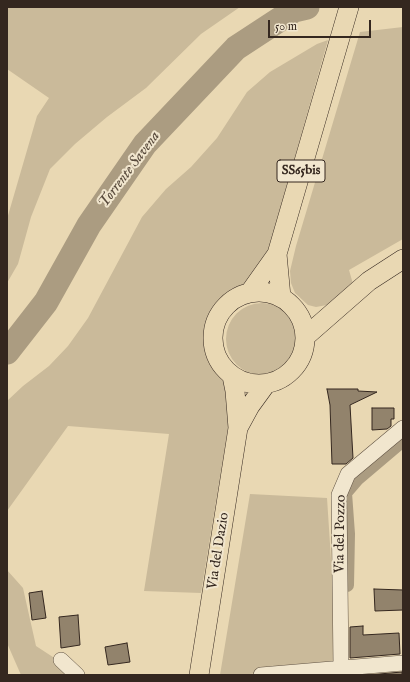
<!DOCTYPE html>
<html>
<head>
<meta charset="utf-8">
<style>
	body { margin:0 }
	#map { position:relative; width:410px; height:682px; overflow:hidden; background:#e9d8b3; font-family:"IM FELL English",serif }
	canvas { display:block }
	.frame { position:absolute; inset:0; border:8px solid #34271f; pointer-events:none }
	.scale { position:absolute; left:268px; top:20px; width:103px; height:18px; box-sizing:border-box; border:2px solid #34271f; border-top:0; padding-left:5px; font-size:12px; line-height:14px; white-space:nowrap; color:#34271f; -webkit-text-stroke:3px #f1e6ce; paint-order:stroke }
</style>
</head>
<body>
<div id="map">
<canvas width="410" height="682"></canvas>
<div class="frame"></div>
<div class="scale">50 m</div>
</div>
<script>
const context = document.querySelector('canvas').getContext('2d');
context.lineJoin = 'round';
function fillPath(path, color) { context.fillStyle = color; context.fill(path, 'evenodd'); }
const shape = rows => new Path2D(rows.map(r => 'M' + r).join(''));
function strokePath(path, color, width, dash) { context.strokeStyle = color; context.lineWidth = width; context.lineCap = dash ? 'butt' : 'round'; context.setLineDash(dash || []); context.stroke(path); }
function write(font, color, halo, rows, align = 'center') {
  context.font = font + ' "IM FELL English",serif'; context.lineWidth = 4; context.setLineDash([]); context.textBaseline = 'middle'; context.strokeStyle = halo; context.fillStyle = color; for (const [text, x, y, turn = 0] of rows) {
    context.save(); context.translate(x, y); context.rotate((+turn || 0) * Math.PI / 180); context.textAlign = isNaN(turn) ? turn : align; if (halo) context.strokeText(text, 0, 0); context.fillText(text, 0, 0); context.restore();
  }
}
fillPath(shape([
	[7,7,240,7,201,34,146,88,107,117,75,144,50,169,31,217,18,264,7,283,7,219,37,116,49,98,7,69],
	[403,27,403,239,349,270,353,284,344,293,327,305,316,307,308,305,295,293,291,283,290,271,296,246,360,32],
	[328,40,266,259,244,288,224,299,217,308,208,329,206,341,209,359,228,389,231,409,201,593,144,591,169,434,68,426,7,511,7,401,23,386,49,366,68,346,88,318,142,217,166,189,191,167,217,138,247,92,270,72,317,44],
	'226 339a36 36 0 1 1 72 0a36 36 0 1 1-72 0Z',
	[250,494,327,498,338,666,238,675,220,675],
	[7,570,23,588,36,646,59,661,67,675,21,675,7,643]
]), '#caba9a');
strokePath(shape([
	[347,585,348,534,345,493,357,479,403,440]
]), '#ab9c81', 14);
strokePath(shape([
	[7,352,46,302,89,225,145,144,236,48,294,10,307,7]
]), '#ab9c81', 25);
const building = shape([
	[327,389,358,389,358,391,377,392,350,405,353,458,346,464,332,464,330,405,327,389],
	[372,408,394,408,394,419,391,419,391,426,387,429,372,430,372,408],
	[374,589,403,590,403,610,375,611,374,589],
	[42,591,46,618,32,620,29,593,42,591],
	[78,615,80,645,61,648,59,617,78,615],
	[363,626,363,635,399,633,400,654,350,658,350,627,363,626],
	[127,643,130,662,108,665,105,647,127,643],
	[402,672,402,675,368,675,402,672]
]);
fillPath(building, '#92836c');
strokePath(building, '#34271f', 1);
const minor = shape([
	[61,660,77,675],
	[341,667,339,495,348,474,403,428],
	[261,675,403,663]
]);
const major = shape([
	'213 338a46 46 0 1 1 92 0a46 46 0 1 1-92 0Z',
	[250,292,277,254],
	[281,297,277,254,349,7],
	[305,337,369,281,403,259],
	[238,428,250,406,266,384],
	[199,675,238,428,235,391,232,376]
]);
strokePath(minor, '#615344', 16);
strokePath(major, '#34271f', 20);
strokePath(minor, '#f1e6ce', 15);
strokePath(major, '#e9d8b3', 19);
for (const [x, y, w] of [
	[301,171,48]
]) { const box = new Path2D(); box.roundRect(x - w / 2, y - 11, w, 22, 3); context.fillStyle = '#f1e6ce'; context.fill(box); strokePath(box, '#34271f', 1); }
write('bold 13px', '#34271f', null, [
	["SS65bis",301,171]
]);
write('14px', '#34271f', '#f1e6ce', [
	["Via del Pozzo",341,534,-89],
	["Via del Dazio",219,551,-81]
]);
write('italic 15px', '#584a3c', '#f1e6ce', [
	["Torrente Savena",130,170,-53]
]);
</script>
</body>
</html>
